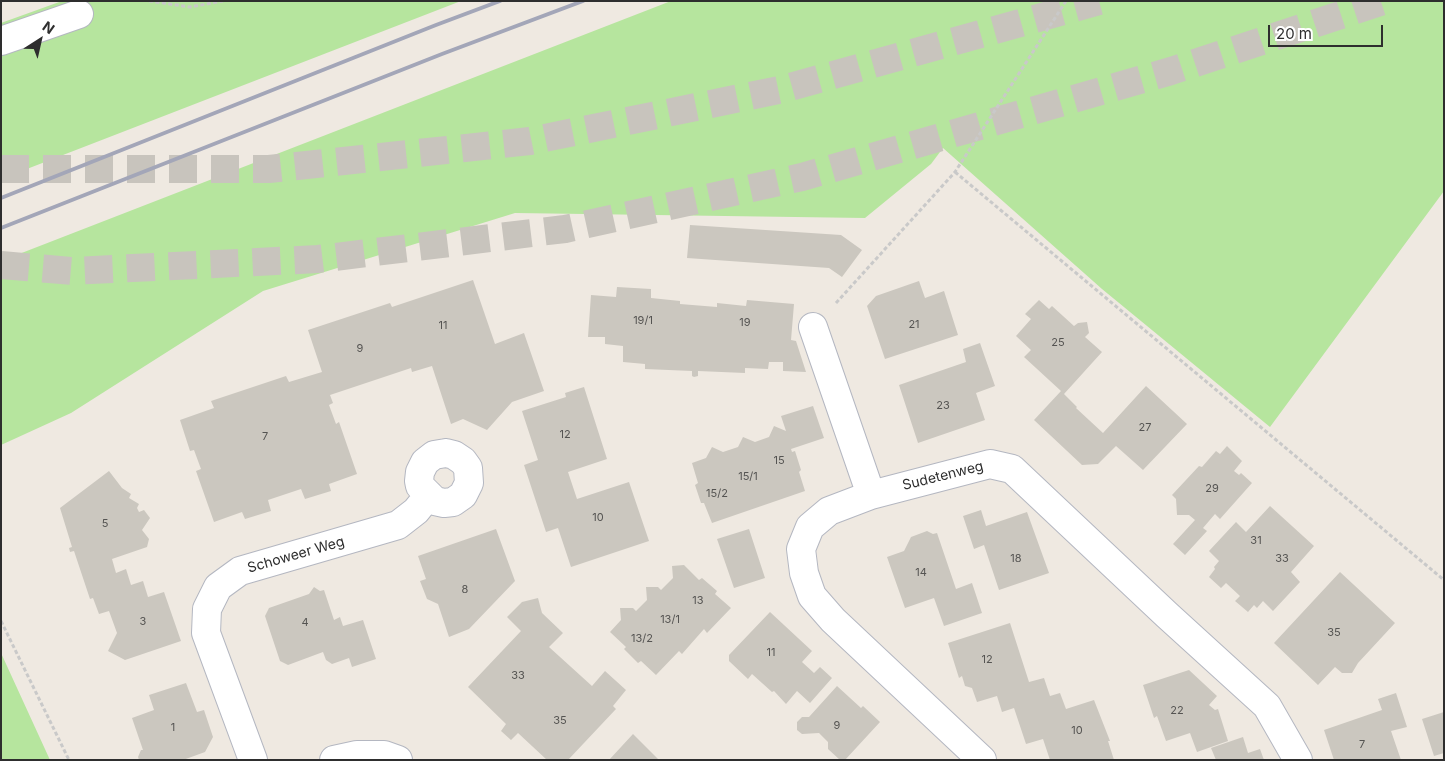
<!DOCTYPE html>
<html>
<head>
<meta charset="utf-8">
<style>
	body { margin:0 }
	#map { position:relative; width:1445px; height:761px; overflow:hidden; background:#efe9e1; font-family:Inter,sans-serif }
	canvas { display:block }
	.frame { position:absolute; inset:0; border:2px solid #2e2e2e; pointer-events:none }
	.north { position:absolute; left:15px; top:15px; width:50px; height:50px; -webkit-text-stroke:4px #fff; paint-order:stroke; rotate:35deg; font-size:14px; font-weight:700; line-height:20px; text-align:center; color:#2e2e2e }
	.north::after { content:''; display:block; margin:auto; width:18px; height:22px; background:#2e2e2e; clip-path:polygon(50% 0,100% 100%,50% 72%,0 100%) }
	.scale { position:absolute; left:1268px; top:25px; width:115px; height:22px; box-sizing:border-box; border:2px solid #2e2e2e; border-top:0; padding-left:6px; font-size:15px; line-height:18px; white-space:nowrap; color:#2e2e2e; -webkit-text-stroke:4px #fff; paint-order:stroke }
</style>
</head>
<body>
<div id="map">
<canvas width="1445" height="761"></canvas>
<div class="frame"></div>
<div class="north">N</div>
<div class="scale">20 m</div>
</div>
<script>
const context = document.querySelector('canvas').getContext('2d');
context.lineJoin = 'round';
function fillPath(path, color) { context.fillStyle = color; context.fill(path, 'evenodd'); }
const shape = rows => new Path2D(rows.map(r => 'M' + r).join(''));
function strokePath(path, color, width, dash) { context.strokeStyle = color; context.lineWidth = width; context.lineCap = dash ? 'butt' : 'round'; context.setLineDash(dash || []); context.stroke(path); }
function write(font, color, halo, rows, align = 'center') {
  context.font = font + ' Inter,sans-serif'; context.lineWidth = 4.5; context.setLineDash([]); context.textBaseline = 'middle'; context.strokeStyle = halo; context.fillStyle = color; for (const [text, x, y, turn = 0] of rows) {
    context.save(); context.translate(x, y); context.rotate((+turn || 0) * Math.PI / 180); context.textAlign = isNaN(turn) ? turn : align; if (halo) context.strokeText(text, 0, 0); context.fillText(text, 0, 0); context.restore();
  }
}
fillPath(shape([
	[62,1,461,1,1,179,1,23],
	[671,1,1444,1,1444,191,1270,427,1102,289,943,148,931,164,865,218,515,213,263,291,71,413,1,445,1,261],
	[1,653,50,760,1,760]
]), '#b6e59e');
fillPath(shape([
	[690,225,841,235,862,250,842,277,829,268,687,258],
	[473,280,495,344,524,333,544,391,512,402,487,430,463,419,451,424,432,366,412,372,411,368,330,395,333,403,329,405,336,424,339,422,357,474,329,484,331,491,305,499,301,489,268,500,271,511,245,519,242,512,214,522,196,471,201,469,194,450,190,451,180,420,214,408,211,401,286,376,289,382,322,372,308,330,390,303,392,307],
	[919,281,925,298,944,291,958,335,885,359,867,306,876,296],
	[617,287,651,289,651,298,680,301,680,304,717,307,717,303,746,306,747,300,794,304,791,340,796,341,806,372,783,371,783,362,769,362,768,369,745,368,745,373,698,371,698,376,694,377,692,376,692,371,645,369,645,364,623,362,623,346,605,344,605,337,588,337,591,295,616,297],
	[1039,300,1049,309,1052,306,1074,326,1078,323,1087,322,1089,333,1085,337,1102,352,1064,394,1077,407,1076,408,1103,433,1146,386,1187,424,1143,470,1116,446,1098,464,1082,465,1034,420,1061,391,1024,357,1031,350,1016,336,1031,319,1025,314],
	[980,343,995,386,976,393,985,420,918,443,899,385,966,362,963,349],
	[584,387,607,459,568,472,577,499,629,482,649,541,571,567,558,528,546,532,524,465,538,460,522,411,566,397,565,393],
	[813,406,824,438,791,449,792,452,795,451,801,470,799,472,805,491,712,523,704,503,701,503,695,485,698,483,692,463,706,458,712,447,723,452,738,447,743,437,755,442,769,437,774,426,786,431,781,416],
	[1227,446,1242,461,1234,471,1239,475,1241,473,1252,483,1220,519,1215,514,1203,528,1207,531,1185,555,1173,544,1195,520,1189,515,1177,515,1176,499,1172,495,1199,466,1202,467,1216,451,1220,454],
	[109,471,122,488,131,494,129,498,139,504,137,508,139,512,144,510,150,518,142,530,149,539,147,547,112,559,116,573,126,569,131,585,143,581,148,597,164,592,181,641,125,660,108,651,117,633,109,611,99,614,93,598,90,599,74,551,70,552,69,548,72,547,60,508],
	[1270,506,1314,546,1291,572,1300,582,1273,611,1263,601,1257,608,1254,605,1248,612,1235,601,1240,596,1226,583,1221,588,1209,577,1215,569,1214,567,1219,561,1209,551,1236,522,1246,532],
	[981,510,986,526,1027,512,1049,573,999,590,984,545,974,549,963,516],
	[496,529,515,581,469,629,449,637,438,604,427,599,420,581,426,579,418,556],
	[749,529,765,578,734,588,717,539],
	[927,531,933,534,937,533,956,589,972,583,982,613,944,626,934,598,905,608,887,557,904,551,911,537],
	[684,565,699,580,702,578,717,591,715,594,731,608,707,633,704,629,682,654,679,651,656,675,641,661,638,663,624,649,626,647,610,632,621,620,620,608,633,608,636,611,647,600,646,587,658,587,661,590,673,578,672,566],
	[1340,572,1395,623,1358,663,1352,673,1342,673,1335,667,1318,685,1274,643],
	[314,587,320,591,324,590,334,620,340,617,343,626,363,620,376,659,352,667,349,658,332,664,326,660,323,652,288,665,280,661,265,616,269,608,309,594],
	[538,598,542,613,563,633,549,647,592,686,605,671,626,690,613,706,616,709,568,760,547,760,518,733,511,740,501,731,506,724,468,687,521,631,507,617,522,602],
	[770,612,812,651,802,662,814,673,820,667,832,678,810,703,797,691,786,704,774,691,772,692,752,674,748,679,729,661,729,655],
	[1010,623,1029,682,1044,678,1050,696,1060,693,1066,709,1094,700,1110,741,1108,741,1114,760,1050,760,1043,739,1026,744,1014,708,1002,712,997,696,977,702,972,688,965,686,962,676,959,678,948,643],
	[1189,670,1217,696,1209,705,1215,710,1218,709,1228,741,1197,752,1190,733,1166,741,1157,716,1154,718,1143,685],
	[186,683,197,712,204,710,213,737,205,752,183,760,139,760,138,757,141,750,143,750,132,718,154,710,149,695],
	[837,686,861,708,863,706,880,722,845,760,840,760,828,749,828,742,819,733,802,734,797,730,797,722,802,717,809,717],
	[1396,693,1407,727,1391,731,1401,760,1334,760,1324,730,1382,710,1378,699],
	[1444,712,1444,753,1434,756,1422,719],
	[633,734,659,760,609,760],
	[1243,737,1248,753,1260,749,1264,760,1216,760,1211,748]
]), '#cbc7bf');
strokePath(shape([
	[1,169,269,169,530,141,779,90,1099,1],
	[1,265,72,271,318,259,565,229,802,177,1171,71,1383,1]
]), '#c8c4bd', 28, [28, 14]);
const street = shape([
	[1,41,79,14],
	[813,327,871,495],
	[446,453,454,455,463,461,468,468,469,483,463,495,453,502,444,503,435,501,420,486,419,481,420,472,425,462,434,455,446,453],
	[253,760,206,633,207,609,218,587,240,571,398,525,416,511,429,495],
	[334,760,357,755,384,755,398,760],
	[982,760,833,620,812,596,804,573,801,549,810,527,829,511,871,495,990,464,1012,469,1167,615,1267,706,1298,760]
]);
strokePath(street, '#b4b7c1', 30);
strokePath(shape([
	[149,1,190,7,223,1],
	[955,172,1444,580],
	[836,303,955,172,1066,1],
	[1,621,69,760]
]), '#c9c9c9', 3, [4, 2.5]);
strokePath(street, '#fff', 28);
strokePath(shape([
	[1,198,436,25,500,1],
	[1,228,442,54,583,1]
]), '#a3a6b8', 4);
write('11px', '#555452', null, [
	["19/1",643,321],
	["19",745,323],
	["21",914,325],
	["11",443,326],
	["25",1058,343],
	["9",360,349],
	["23",943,406],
	["27",1145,428],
	["12",565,435],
	["7",265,437],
	["15",779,461],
	["15/1",748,477],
	["29",1212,489],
	["15/2",717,494],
	["10",598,518],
	["5",105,524],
	["31",1256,541],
	["18",1016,559],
	["33",1282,559],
	["14",921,573],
	["8",465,590],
	["13",698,601],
	["13/1",670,620],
	["3",143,622],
	["4",305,623],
	["35",1334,633],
	["13/2",642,639],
	["11",771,653],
	["12",987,660],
	["33",518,676],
	["22",1177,711],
	["35",560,721],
	["9",837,726],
	["1",173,728],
	["10",1077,731],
	["7",1362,745]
]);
write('14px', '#2e2e2e', '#fff', [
	["Sudetenweg",943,476,-14],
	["Schoweer Weg",296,555,-16]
]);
</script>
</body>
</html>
